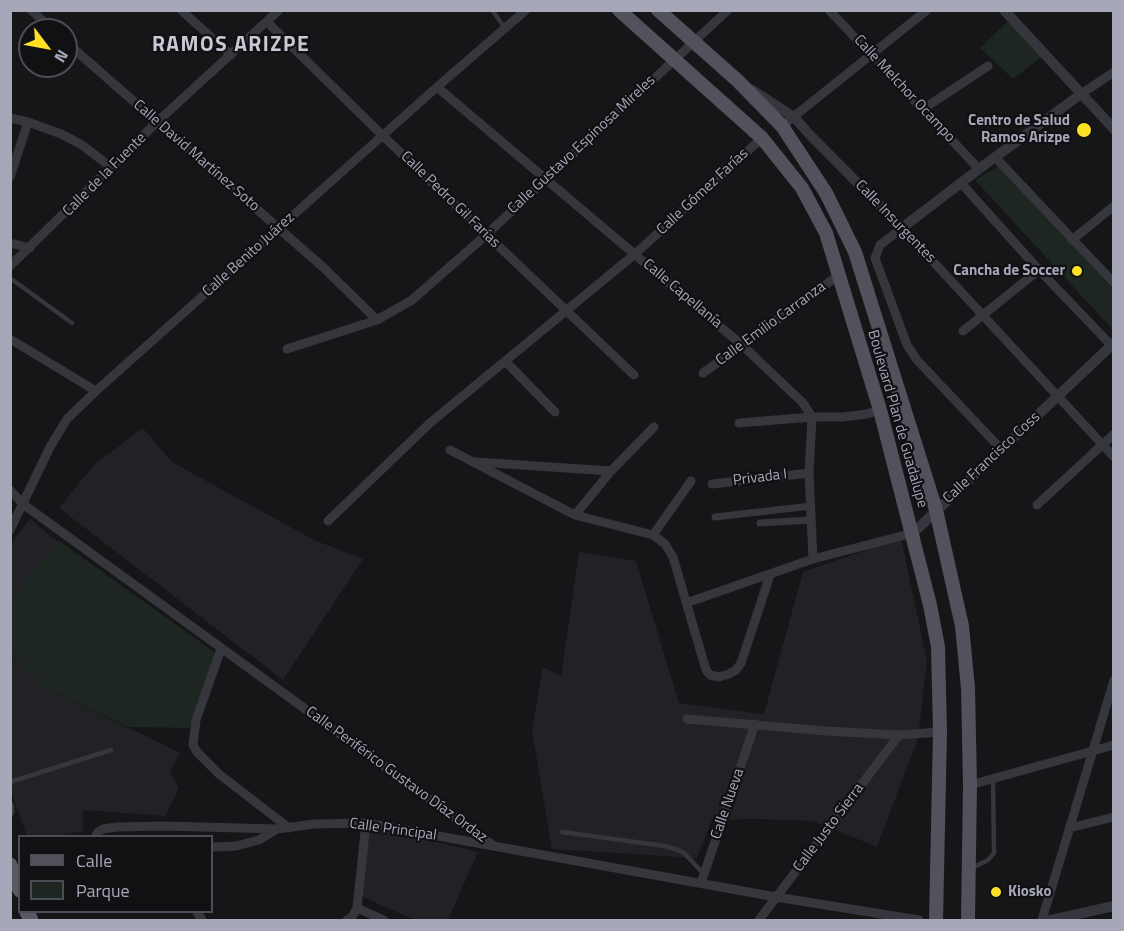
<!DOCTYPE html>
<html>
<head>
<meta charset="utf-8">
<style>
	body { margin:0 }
	#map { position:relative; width:1124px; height:931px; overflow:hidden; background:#161518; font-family:"Titillium Web",sans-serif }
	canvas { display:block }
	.frame { position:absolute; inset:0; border:12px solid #a6a8b9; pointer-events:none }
	.legend { position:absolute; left:18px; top:835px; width:195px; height:78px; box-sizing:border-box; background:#111013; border:2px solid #4d4d55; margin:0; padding:8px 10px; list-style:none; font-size:18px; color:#a6a8b9 }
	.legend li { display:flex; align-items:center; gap:12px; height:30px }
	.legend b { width:30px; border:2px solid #4d4d55 }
	.north { position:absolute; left:18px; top:18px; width:60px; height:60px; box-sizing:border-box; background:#111013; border:2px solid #4d4d55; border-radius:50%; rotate:122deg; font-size:16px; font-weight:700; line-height:24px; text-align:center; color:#a6a8b9 }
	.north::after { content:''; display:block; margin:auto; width:21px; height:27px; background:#fee127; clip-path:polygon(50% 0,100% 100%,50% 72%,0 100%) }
</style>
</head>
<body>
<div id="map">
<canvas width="1124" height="931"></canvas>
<div class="frame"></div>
<ul class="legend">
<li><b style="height:8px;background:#52525c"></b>Calle</li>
<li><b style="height:16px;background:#1d2620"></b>Parque</li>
</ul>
<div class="north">N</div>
</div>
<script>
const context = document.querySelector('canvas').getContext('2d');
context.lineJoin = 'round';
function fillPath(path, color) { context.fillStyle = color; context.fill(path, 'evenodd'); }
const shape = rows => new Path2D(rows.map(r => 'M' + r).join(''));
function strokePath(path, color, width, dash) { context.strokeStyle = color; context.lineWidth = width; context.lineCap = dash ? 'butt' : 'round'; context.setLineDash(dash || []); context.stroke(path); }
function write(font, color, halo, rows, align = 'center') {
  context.font = font + ' "Titillium Web",sans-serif'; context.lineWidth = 4.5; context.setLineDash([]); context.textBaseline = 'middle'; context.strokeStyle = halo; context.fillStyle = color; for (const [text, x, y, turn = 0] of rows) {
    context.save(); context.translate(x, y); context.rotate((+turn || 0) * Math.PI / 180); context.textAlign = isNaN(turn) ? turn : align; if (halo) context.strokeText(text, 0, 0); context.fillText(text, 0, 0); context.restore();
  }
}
fillPath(shape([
	[143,428,172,462,314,540,363,559,283,680,59,508,94,465],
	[30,519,58,542,11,602,11,544],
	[901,538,927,661,918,738,877,847,813,821,756,819,712,820,697,858,552,849,532,730,543,667,561,676,579,552,636,561,679,703,764,714,803,572],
	[11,653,43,685,180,753,170,771,179,788,165,816,83,810,83,831,58,836,27,836,11,792],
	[370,826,478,852,448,920,415,920,361,896]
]), '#222125');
fillPath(shape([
	[1011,18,1045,54,1013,79,980,48],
	[999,166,1113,289,1113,330,975,180],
	[58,540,220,656,189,728,129,727,43,685,11,653,10,602]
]), '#1d2620');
strokePath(shape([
	[492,10,505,28],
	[10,278,72,323],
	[10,782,111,750],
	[562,832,665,846,678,850,684,853,704,874],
	[972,868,988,860,994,853,993,778]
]), '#36363d', 4.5);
strokePath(shape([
	[715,517,811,506],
	[760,523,811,520]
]), '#36363d', 7);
strokePath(shape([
	[31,10,53,30],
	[181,10,231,55],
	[829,10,979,169],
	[267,22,383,136,634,375],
	[66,42,324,268,377,320],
	[437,87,743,346,803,403,812,417,809,473,813,559],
	[1081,94,1114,72],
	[923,109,988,66],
	[10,118,28,122,61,134,82,145,112,168],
	[782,126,927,10],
	[995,157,1114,283],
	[10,177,28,122],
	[961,183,1039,270,1111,345],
	[1072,240,1114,206],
	[10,243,30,248],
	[10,266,157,122,279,10],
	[963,331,1039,270],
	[10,339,96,391],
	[287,349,377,320,412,300,486,235,728,10],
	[505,361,555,412],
	[703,373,839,275],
	[739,423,812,417,842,417,867,414,880,410],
	[1001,449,917,360,907,345,875,258,880,245,902,228,1114,457],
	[450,450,575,515,653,535,665,544,673,557,706,670,710,675,719,677,729,674,736,670,741,663,770,575],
	[476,462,611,471],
	[712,484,809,473],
	[10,490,23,504,494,846],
	[1037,505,1114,434],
	[575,515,611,471,654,427],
	[328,521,430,423,635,254,762,138],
	[10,530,50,447,67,419,96,391,437,87,526,10],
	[653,535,691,481],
	[686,603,813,559,913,533],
	[221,649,196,720,193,745,197,752,219,774,289,828],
	[687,719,826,731,899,735,940,732],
	[970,785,1114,745],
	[10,806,10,812],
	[1069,828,1114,817],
	[96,836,98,832,103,829,117,827,164,826,277,829,314,824,366,823,776,897,919,920],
	[212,847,236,846,259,840,277,829],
	[701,883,755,724],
	[357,908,384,920],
	[197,912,202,920],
	[347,920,352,917,357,908,366,823],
	[759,920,899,735],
	[1042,920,1114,680]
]), '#36363d', 9);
strokePath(shape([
	[1004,10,1114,129],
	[752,90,794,117,810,135,902,228,979,169,1081,94],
	[913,533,1114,343],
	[1051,920,1114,906]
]), '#36363d', 10);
strokePath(shape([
	[619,10,762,138,802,188,826,233,880,410,930,605,938,647,940,732,936,920],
	[658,10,738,81,782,126,826,193,855,252,936,510,962,626,968,688,970,785,968,920]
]), '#52525c', 14);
strokePath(shape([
	[10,865,20,890],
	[27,912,31,920]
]), '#5a5a65', 15);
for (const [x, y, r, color] of [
	[1084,130,8,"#fee127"],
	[1077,271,6,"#fee127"],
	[996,892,6,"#fee127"]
]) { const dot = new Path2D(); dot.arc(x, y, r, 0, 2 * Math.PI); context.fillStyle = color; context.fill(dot); strokePath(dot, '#111013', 2); }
write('15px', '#a6a8b9', '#111013', [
	["Calle Melchor Ocampo",904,89,47],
	["Calle Gustavo Espinosa Mireles",582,145,-43],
	["Calle David Martínez Soto",196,156,41],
	["Calle de la Fuente",105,175,-45],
	["Calle Gómez Farías",703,192,-43],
	["Calle Pedro Gil Farías",450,200,44],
	["Calle Insurgentes",895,222,46],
	["Calle Benito Juárez",249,255,-42],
	["Calle Capellanía",682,294,40],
	["Calle Emilio Carranza",771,324,-36],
	["Boulevard Plan de Guadalupe",897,419,74],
	["Calle Francisco Coss",992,458,-43],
	["Privada I",760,478,-7],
	["Calle Periférico Gustavo Díaz Ordaz",396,775,36],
	["Calle Nueva",728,804,-71],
	["Calle Justo Sierra",829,828,-53],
	["Calle Principal",393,830,8]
]);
write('bold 15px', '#a6a8b9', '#111013', [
	["Centro de Salud",1070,121],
	["Ramos Arizpe",1070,138],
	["Cancha de Soccer",1065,271],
	["Kiosko",1008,892,"left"]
], 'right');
context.letterSpacing = '1.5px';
write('bold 21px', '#c8c9d4', '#111013', [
	["RAMOS ARIZPE",231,46]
]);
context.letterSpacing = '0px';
</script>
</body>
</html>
